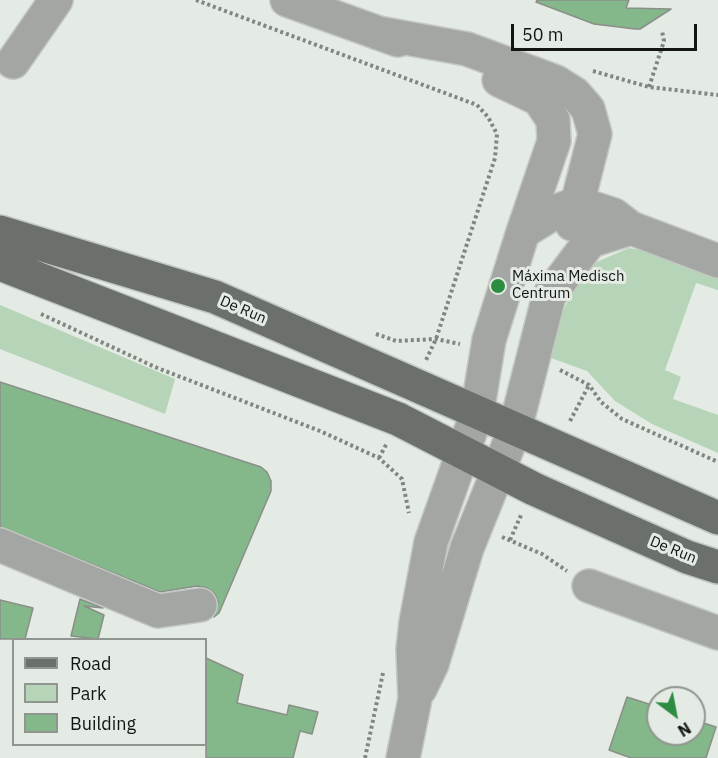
<!DOCTYPE html>
<html>
<head>
<meta charset="utf-8">
<style>
	body { margin:0 }
	#map { position:relative; width:718px; height:758px; overflow:hidden; background:#e4eae4; font-family:"IBM Plex Sans",sans-serif }
	canvas { display:block }
	.legend { position:absolute; left:12px; top:638px; width:195px; height:108px; box-sizing:border-box; background:#e4eae4; border:2px solid #909590; margin:0; padding:8px 10px; list-style:none; font-size:18px; color:#131513 }
	.legend li { display:flex; align-items:center; gap:12px; height:30px }
	.legend b { width:30px; border:2px solid #909590 }
	.north { position:absolute; left:646px; top:686px; width:60px; height:60px; box-sizing:border-box; background:#e4eae4; border:2px solid #909590; border-radius:50%; rotate:148deg; font-size:16px; font-weight:700; line-height:24px; text-align:center; color:#131513 }
	.north::after { content:''; display:block; margin:auto; width:21px; height:27px; background:#2c8d41; clip-path:polygon(50% 0,100% 100%,50% 72%,0 100%) }
	.scale { position:absolute; left:511px; top:24px; width:186px; height:27px; box-sizing:border-box; border:3px solid #131513; border-top:0; padding-left:8px; font-size:18px; line-height:21px; white-space:nowrap; color:#131513; -webkit-text-stroke:4px #e4eae4; paint-order:stroke }
</style>
</head>
<body>
<div id="map">
<canvas width="718" height="758"></canvas>
<ul class="legend">
<li><b style="height:8px;background:#6c706c"></b>Road</li>
<li><b style="height:16px;background:#b6d5b8"></b>Park</li>
<li><b style="height:16px;background:#84b789"></b>Building</li>
</ul>
<div class="north">N</div>
<div class="scale">50 m</div>
</div>
<script>
const context = document.querySelector('canvas').getContext('2d');
context.lineJoin = 'round';
function fillPath(path, color) { context.fillStyle = color; context.fill(path, 'evenodd'); }
const shape = rows => new Path2D(rows.map(r => 'M' + r).join(''));
function strokePath(path, color, width, dash) { context.strokeStyle = color; context.lineWidth = width; context.lineCap = dash ? 'butt' : 'round'; context.setLineDash(dash || []); context.stroke(path); }
function write(font, color, halo, rows, align = 'center') {
  context.font = font + ' "IBM Plex Sans",sans-serif'; context.lineWidth = 6; context.setLineDash([]); context.textBaseline = 'middle'; context.strokeStyle = halo; context.fillStyle = color; for (const [text, x, y, turn = 0] of rows) {
    context.save(); context.translate(x, y); context.rotate((+turn || 0) * Math.PI / 180); context.textAlign = isNaN(turn) ? turn : align; if (halo) context.strokeText(text, 0, 0); context.fillText(text, 0, 0); context.restore();
  }
}
fillPath(shape([
	[629,248,669,255,718,274,718,290,696,283,665,370,681,377,673,399,718,415,718,453,652,424,615,401,587,371,551,358,563,311,585,267],
	[0,305,175,379,165,414,0,349]
]), '#b6d5b8');
const building = shape([
	[537,0,629,0,626,8,671,9,640,29,635,29,594,24,536,2,537,0],
	[0,382,261,467,267,472,271,481,271,491,219,613,214,617,218,602,215,594,207,588,197,586,160,592,0,527,0,382],
	[80,599,103,608,84,606,104,615,98,639,71,636,80,599],
	[0,600,33,608,25,639,0,639,0,600],
	[206,658,243,675,237,703,287,715,289,705,318,712,312,734,300,731,293,758,206,758,206,658],
	[627,697,658,707,658,734,694,734,694,720,716,727,706,758,631,758,609,750,627,697]
]);
fillPath(building, '#84b789');
strokePath(building, '#8a8f8a', 1.5);
const minor = shape([
	[287,0,398,40],
	[378,33,467,49,556,82,575,94,588,109,595,134,572,224],
	[13,62,56,0],
	[499,80,539,99,553,120,554,141,523,232],
	[0,545,158,611,200,605],
	[589,586,718,633],
	[420,689,432,664,467,548,515,429,549,296,590,241,631,228],
	[403,758,415,699,413,649,416,622,431,542,477,413,489,340,523,232,557,211,578,203,614,215,631,228,718,261]
]);
const major = shape([
	[0,232,215,297,718,518],
	[0,264,398,419,534,489,687,557,718,567]
]);
strokePath(minor, '#c3c8c3', 36);
strokePath(major, '#c3c8c3', 36);
strokePath(shape([
	[196,0,477,105,488,117,497,134,495,158,436,339,426,360],
	[593,71,649,87,718,95],
	[649,87,664,41,662,31],
	[41,314,155,367,320,431,379,458,402,479,409,513],
	[376,334,396,341,436,339,460,344],
	[560,370,589,385,601,402,622,419,718,462],
	[570,421,589,385],
	[379,458,387,443],
	[502,537,542,554,567,571],
	[510,540,522,513],
	[365,758,383,673]
]), '#818681', 4, [3, 3]);
strokePath(minor, '#a4a6a4', 33);
strokePath(major, '#6c706c', 33);
for (const [x, y, r, color] of [
	[498,286,8,"#2c8d41"]
]) { const dot = new Path2D(); dot.arc(x, y, r, 0, 2 * Math.PI); context.fillStyle = color; context.fill(dot); strokePath(dot, '#e4eae4', 2); }
write('15px', '#131513', '#e4eae4', [
	["Máxima Medisch",512,277],
	["Centrum",512,294]
], 'left');
write('15px', '#131513', '#e4eae4', [
	["De Run",243,310,23],
	["De Run",673,550,22]
]);
</script>
</body>
</html>
